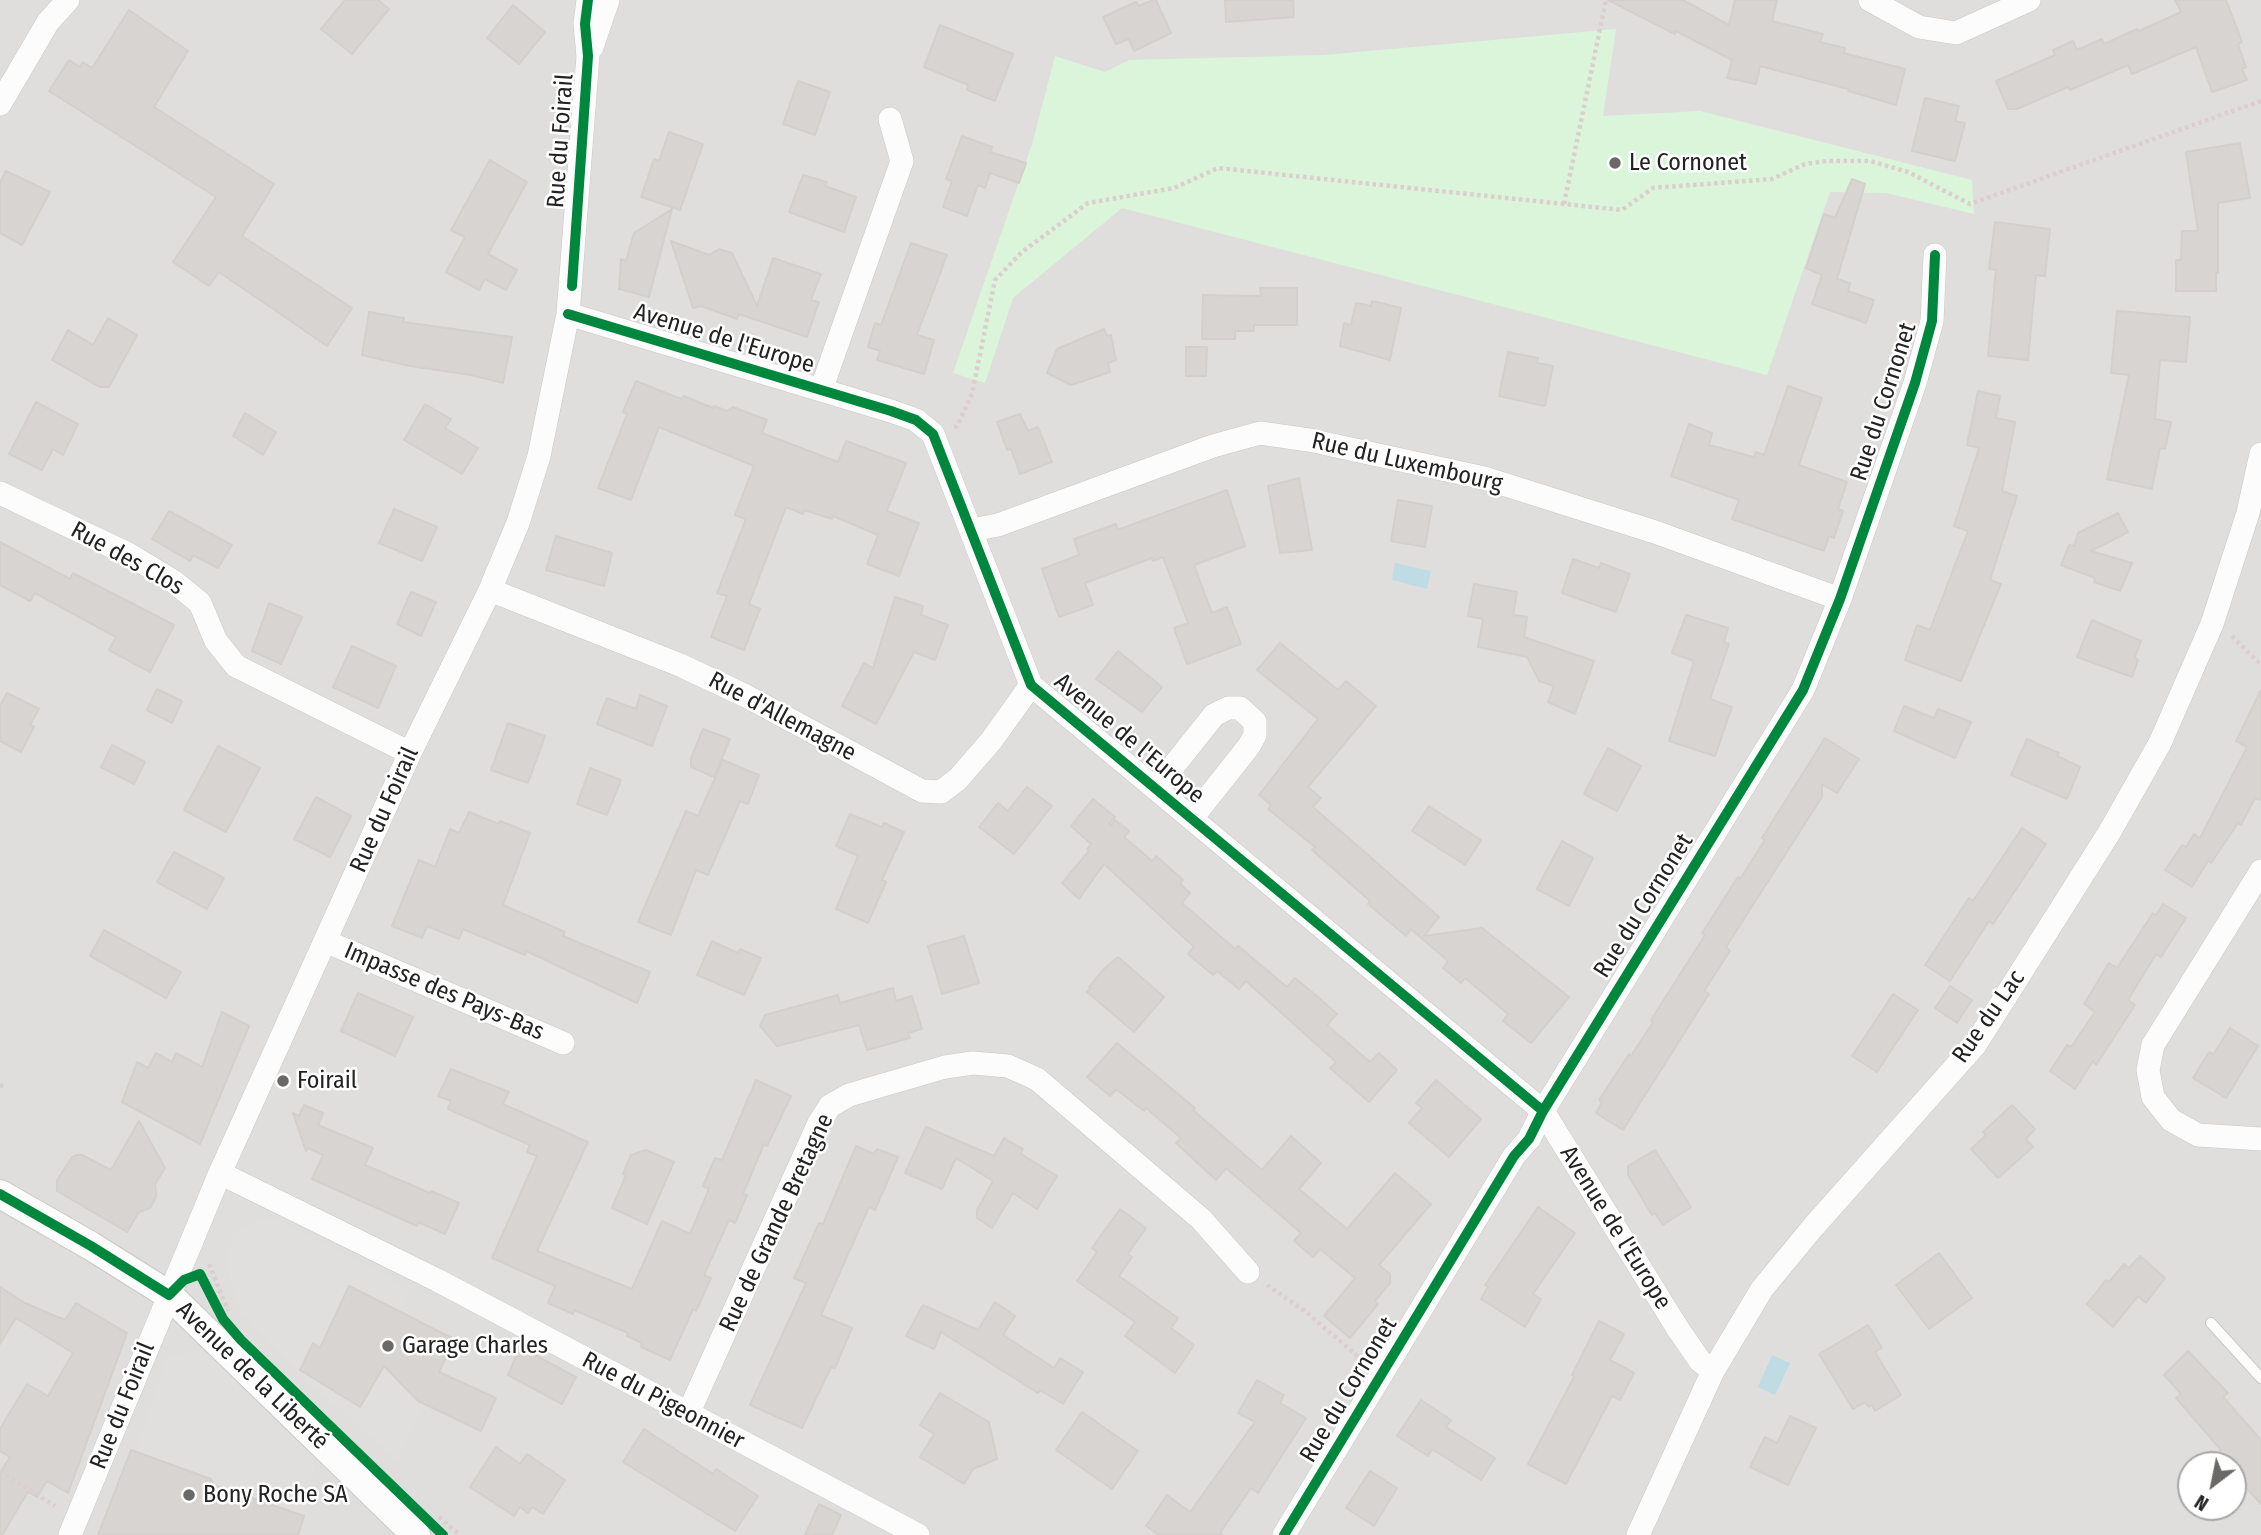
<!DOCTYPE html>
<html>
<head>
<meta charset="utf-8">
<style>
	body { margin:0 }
	#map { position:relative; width:2261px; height:1535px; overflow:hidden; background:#f0eeeb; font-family:"Fira Sans Condensed",sans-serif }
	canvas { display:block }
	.north { position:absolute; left:2177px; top:1451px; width:70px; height:70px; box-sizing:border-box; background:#fff; border:2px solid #a7a7a7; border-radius:50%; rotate:212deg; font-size:19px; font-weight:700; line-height:28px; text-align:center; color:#222 }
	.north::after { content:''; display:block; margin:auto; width:24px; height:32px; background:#6a6968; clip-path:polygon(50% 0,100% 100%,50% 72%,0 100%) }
</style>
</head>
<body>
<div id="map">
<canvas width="2261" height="1535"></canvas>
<div class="north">N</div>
</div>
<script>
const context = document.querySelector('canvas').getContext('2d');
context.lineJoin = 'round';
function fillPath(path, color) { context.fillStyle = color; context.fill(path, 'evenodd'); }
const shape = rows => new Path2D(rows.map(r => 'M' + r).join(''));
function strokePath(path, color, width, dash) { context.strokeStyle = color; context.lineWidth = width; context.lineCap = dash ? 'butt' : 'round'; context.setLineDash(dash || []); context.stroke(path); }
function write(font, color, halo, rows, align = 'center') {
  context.font = font + ' "Fira Sans Condensed",sans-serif'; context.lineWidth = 5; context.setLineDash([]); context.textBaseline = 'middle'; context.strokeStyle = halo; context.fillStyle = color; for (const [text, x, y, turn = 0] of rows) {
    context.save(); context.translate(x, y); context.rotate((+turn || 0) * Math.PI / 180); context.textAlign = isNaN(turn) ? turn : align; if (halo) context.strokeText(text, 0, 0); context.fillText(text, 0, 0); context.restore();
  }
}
fillPath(shape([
	[0,0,2261,0,2261,1535,0,1535],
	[2191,1465,2233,1465,2233,1507,2191,1507]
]), '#dfdedc');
fillPath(shape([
	[1616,29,1603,116,1700,111,1972,180,1974,214,1886,193,1830,192,1767,375,1122,208,1013,298,985,383,953,373,1033,141,1055,56,1105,72,1129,60,1324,55]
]), '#daf5da');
fillPath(shape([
	[258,1219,281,1220,409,1289,399,1310,349,1286,336,1315,347,1321,323,1349,313,1344,300,1370,360,1407,384,1366,424,1404,397,1461,296,1371,241,1312,230,1281,227,1258,233,1233],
	[189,1351,213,1357,316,1457,304,1516,214,1485,211,1479,136,1452,166,1360]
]), '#e0dfde');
fillPath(shape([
	[1395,563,1431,571,1427,589,1392,580],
	[1772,1355,1790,1363,1775,1395,1758,1387]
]), '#bfdbe3');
const building = shape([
	[345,0,378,0,389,9,352,54,321,29,345,0],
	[1153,0,1156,0,1171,33,1134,51,1129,39,1116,44,1103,17,1136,2,1139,6,1153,0],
	[1225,0,1293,0,1294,17,1226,22,1225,0],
	[1608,0,1683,0,1729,25,1735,0,1777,0,1772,21,1823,34,1820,42,1845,48,1844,53,1905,69,1896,105,1848,91,1848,89,1760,66,1756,84,1727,78,1732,60,1676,31,1675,34,1608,0],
	[2175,0,2226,0,2242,42,2238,44,2246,67,2242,69,2247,80,2212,92,2196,47,2132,74,2128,65,2070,90,2068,87,2017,109,2008,109,1996,81,2055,55,2053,50,2073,41,2077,50,2102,39,2104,44,2137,29,2139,31,2181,12,2175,0],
	[513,5,545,32,519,64,487,38,513,5],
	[129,10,188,51,154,107,274,184,242,236,352,308,327,346,219,272,209,286,173,262,216,197,49,91,69,60,80,67,83,62,92,68,129,10],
	[940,25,1013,54,995,101,967,90,968,85,924,67,940,25],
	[798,81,830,92,815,135,783,124,798,81],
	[1925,98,1959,106,1955,121,1965,123,1955,161,1912,151,1925,98],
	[669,132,703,144,680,210,641,197,654,159,659,161,669,132],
	[962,136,992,147,990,152,1026,163,1019,183,990,173,985,188,978,185,967,216,943,207,952,181,946,179,962,136],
	[2240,143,2250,198,2218,203,2218,273,2216,273,2216,291,2176,291,2176,260,2181,260,2182,231,2198,231,2186,152,2240,143],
	[490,160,527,182,488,254,517,270,506,290,485,279,479,290,446,272,465,237,451,230,490,160],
	[6,171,50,192,22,245,0,233,0,182,6,171],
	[803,175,827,182,825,186,856,197,844,232,789,212,803,175],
	[1852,179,1865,184,1837,279,1850,283,1848,291,1874,300,1866,323,1812,304,1822,275,1806,268,1824,214,1835,218,1852,179],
	[672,209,649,297,619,289,621,259,626,261,634,233,672,209],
	[1995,222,2050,229,2045,276,2036,275,2028,360,1988,356,1996,270,1989,269,1995,222],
	[671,241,709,255,719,249,732,253,757,306,773,258,821,274,811,300,819,302,807,337,739,314,737,319,701,306,693,308,671,241],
	[911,243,947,255,917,335,934,340,924,374,877,360,880,351,868,347,875,323,881,325,911,243],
	[1260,288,1297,288,1297,325,1254,325,1254,331,1235,331,1235,339,1202,339,1203,295,1261,296,1260,288],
	[1372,301,1401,308,1390,360,1340,346,1344,323,1351,325,1356,303,1371,306,1372,301],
	[2117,311,2190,317,2186,362,2160,360,2155,419,2171,422,2165,449,2160,448,2152,489,2107,479,2129,375,2111,373,2117,311],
	[369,312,404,318,403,322,512,337,503,383,471,375,410,366,362,355,369,312],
	[108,318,137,335,109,387,100,387,52,360,68,330,93,345,108,318],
	[1104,329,1107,336,1111,335,1116,360,1108,363,1110,372,1071,385,1047,373,1057,349,1104,329],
	[1186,347,1207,347,1206,376,1186,376,1186,347],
	[1508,352,1538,358,1537,363,1553,366,1545,406,1499,396,1508,352],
	[636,381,681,399,684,396,713,408,714,406,727,411,733,407,767,420,762,433,838,462,846,441,906,463,887,511,919,523,899,576,867,564,878,535,833,516,832,519,804,510,803,514,786,507,749,604,760,609,744,650,711,637,727,596,717,593,746,519,735,515,754,466,659,427,631,500,598,488,627,414,623,412,636,381],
	[1788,386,1822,398,1799,465,1847,482,1838,509,1843,511,1834,538,1829,536,1824,551,1732,519,1739,500,1671,476,1689,424,1712,433,1709,445,1754,457,1756,452,1764,455,1788,386],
	[1978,391,2000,396,1996,418,2015,422,2002,491,2017,496,1990,580,2001,584,1961,681,1905,660,1917,625,1930,630,1968,531,1954,526,1979,448,1967,445,1978,391],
	[36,402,78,424,63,455,53,449,42,470,9,454,36,402],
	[425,404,451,419,445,428,478,448,462,474,404,440,425,404],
	[245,413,276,432,263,455,233,436,245,413],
	[1020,414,1028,431,1038,427,1052,462,1020,474,1011,449,1007,450,997,422,1020,414],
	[1299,478,1312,550,1280,553,1268,486,1299,478],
	[1227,490,1245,546,1194,565,1212,613,1227,607,1241,644,1187,664,1174,628,1188,623,1163,557,1153,561,1152,558,1085,583,1093,605,1059,617,1042,569,1079,555,1074,539,1116,524,1117,530,1227,490],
	[1398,500,1432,506,1425,547,1391,541,1398,500],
	[394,509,437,527,422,561,379,543,394,509],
	[169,511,232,545,218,568,193,555,190,561,152,539,169,511],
	[2118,513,2128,532,2091,551,2132,563,2120,591,2094,582,2095,578,2061,565,2069,545,2074,546,2078,533,2118,513],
	[556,536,612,553,604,586,546,570,556,536],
	[0,542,70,579,73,573,174,625,150,672,109,650,116,637,35,593,30,601,0,585,0,542],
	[1573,559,1599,568,1601,563,1630,574,1616,612,1562,593,1573,559],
	[1474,584,1517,592,1513,615,1527,617,1524,637,1594,661,1575,714,1548,702,1554,686,1539,681,1527,657,1478,647,1483,619,1468,616,1474,584],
	[411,592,436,602,421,636,397,624,411,592],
	[895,597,923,606,921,615,948,625,935,660,914,652,876,724,842,706,864,663,873,668,895,597],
	[269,603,302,617,281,664,252,651,269,603],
	[1686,615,1728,628,1724,642,1729,644,1710,699,1732,707,1715,756,1669,741,1694,661,1672,653,1686,615],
	[2092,620,2141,641,2135,657,2138,660,2132,677,2077,657,2092,620],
	[1280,643,1338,690,1346,681,1376,706,1308,787,1321,798,1313,807,1439,917,1424,936,1482,928,1569,997,1531,1043,1503,1021,1508,1014,1465,978,1461,983,1443,968,1448,961,1411,929,1406,936,1368,904,1370,901,1312,850,1315,847,1268,809,1271,805,1259,795,1318,719,1257,670,1280,643],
	[352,646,396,666,378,708,333,687,352,646],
	[1118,651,1162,687,1142,712,1096,679,1118,651],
	[157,689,182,701,172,723,147,710,157,689],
	[2261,690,2261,800,2255,798,2241,825,2238,823,2211,863,2208,861,2192,887,2165,870,2182,845,2186,847,2194,834,2200,838,2247,747,2236,741,2261,690],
	[7,693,39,709,30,725,34,727,21,752,0,741,0,706,7,693],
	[640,695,667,706,652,746,597,724,607,698,636,709,640,695],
	[1904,706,1934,718,1938,709,1971,722,1955,758,1894,731,1904,706],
	[508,723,545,736,528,783,491,770,508,723],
	[703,729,730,739,714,777,691,767,691,758,703,729],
	[1825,738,1859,759,1837,793,1822,784,1822,797,1726,947,1730,951,1704,991,1709,994,1623,1130,1596,1113,1602,1102,1599,1100,1629,1054,1631,1056,1653,1022,1651,1020,1698,946,1705,935,1702,933,1738,877,1740,879,1765,840,1762,838,1825,738],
	[2027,739,2059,753,2057,756,2080,767,2067,799,2011,775,2027,739],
	[112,745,145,762,134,784,101,767,112,745],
	[218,746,260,768,226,832,184,810,218,746],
	[1608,748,1641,766,1617,811,1584,794,1608,748],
	[723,760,759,775,748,804,740,801,708,875,696,870,671,935,638,922,686,811,698,816,723,760],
	[590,768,621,780,607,815,577,804,590,768],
	[1027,787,1052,806,1014,854,979,827,998,803,1008,811,1027,787],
	[316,797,351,816,330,857,294,839,316,797],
	[1093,799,1115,817,1109,824,1111,826,1115,820,1129,831,1124,837,1152,861,1156,856,1183,880,1180,884,1190,893,1182,903,1235,949,1238,946,1287,987,1295,978,1318,997,1337,1014,1327,1025,1370,1062,1379,1053,1397,1070,1369,1102,1330,1068,1336,1062,1246,981,1239,989,1217,971,1213,975,1188,954,1194,947,1104,864,1079,899,1062,883,1089,851,1087,849,1091,844,1071,826,1093,799],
	[1429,806,1481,840,1465,865,1412,831,1429,806],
	[469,812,499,824,500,821,530,833,503,905,565,932,563,936,650,972,637,1003,526,951,525,955,463,929,459,939,427,926,422,938,392,926,419,860,435,867,450,829,459,833,469,812],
	[850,814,882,827,884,823,904,832,882,880,886,882,868,923,836,909,858,856,836,846,850,814],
	[2022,828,2046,844,1993,924,1989,921,1950,981,1925,965,1969,898,1973,901,2022,828],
	[1562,841,1593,858,1569,906,1537,889,1562,841],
	[174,852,224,878,207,909,157,882,174,852],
	[2163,904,2186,918,2161,957,2156,954,2128,1000,2135,1005,2096,1065,2093,1061,2075,1089,2050,1071,2067,1045,2071,1047,2095,1012,2084,1004,2109,963,2117,968,2153,913,2156,915,2163,904],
	[104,930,181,972,166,998,90,956,104,930],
	[964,936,979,983,942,994,928,946,964,936],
	[712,941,738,953,740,949,761,958,744,995,697,975,712,941],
	[1118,957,1164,997,1134,1032,1087,992,1091,988,1089,987,1104,969,1118,957],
	[1950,986,1972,1000,1957,1023,1935,1008,1950,986],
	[893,988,896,1001,912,996,922,1029,908,1033,910,1038,867,1050,859,1025,777,1046,760,1026,765,1015,838,995,840,1003,893,988],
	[358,993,413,1017,395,1056,341,1031,358,993],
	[1893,994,1918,1010,1877,1072,1852,1056,1893,994],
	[222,1012,249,1026,200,1144,122,1102,137,1062,148,1068,156,1053,172,1062,176,1053,202,1067,222,1012],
	[2230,1028,2258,1046,2226,1098,2193,1078,2209,1052,2213,1055,2230,1028],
	[1117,1043,1195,1108,1193,1110,1262,1170,1291,1136,1321,1163,1299,1189,1347,1229,1395,1173,1431,1204,1379,1265,1390,1274,1390,1283,1375,1301,1378,1304,1350,1338,1324,1316,1355,1278,1320,1249,1313,1257,1294,1241,1301,1233,1226,1168,1216,1180,1176,1143,1181,1138,1146,1108,1144,1111,1116,1089,1110,1096,1087,1077,1117,1043],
	[451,1069,509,1092,503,1104,588,1142,537,1251,632,1289,662,1221,690,1234,709,1189,703,1186,715,1158,722,1160,756,1080,791,1096,767,1146,764,1144,743,1194,747,1195,735,1223,729,1220,704,1275,711,1278,696,1311,693,1309,670,1360,641,1347,642,1343,627,1336,628,1333,574,1310,573,1314,548,1303,555,1286,492,1258,537,1156,527,1152,530,1145,448,1109,451,1101,438,1096,451,1069],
	[1436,1080,1481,1119,1449,1157,1409,1123,1422,1108,1416,1103,1436,1080],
	[304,1105,323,1113,318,1125,373,1148,365,1165,430,1193,431,1191,459,1203,445,1234,418,1222,417,1226,312,1179,323,1155,308,1148,306,1151,293,1113,299,1116,304,1105],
	[2012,1105,2035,1129,2026,1139,2033,1147,1998,1178,1971,1149,1986,1135,1983,1132,2012,1105],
	[139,1121,165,1168,155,1184,156,1197,150,1208,139,1212,127,1232,57,1191,57,1180,72,1157,77,1155,82,1155,111,1170,139,1121],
	[926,1127,994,1156,1004,1138,1023,1149,1021,1154,1057,1176,1037,1209,1013,1193,992,1228,977,1218,977,1210,993,1181,956,1158,942,1189,905,1173,926,1127],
	[856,1146,874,1154,877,1149,898,1157,875,1210,869,1207,821,1315,852,1328,835,1368,831,1367,802,1428,750,1405,806,1283,794,1278,819,1223,823,1224,856,1146],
	[646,1150,674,1162,647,1224,612,1208,626,1175,623,1174,631,1155,646,1150],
	[1655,1150,1691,1207,1663,1225,1655,1213,1652,1215,1628,1175,1628,1166,1655,1150],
	[1538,1207,1575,1233,1533,1294,1541,1299,1525,1327,1481,1299,1488,1287,1485,1285,1538,1207],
	[1120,1209,1146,1228,1128,1254,1132,1257,1119,1276,1178,1318,1171,1328,1194,1345,1175,1373,1125,1336,1135,1322,1077,1281,1097,1252,1092,1248,1120,1209],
	[1939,1253,1972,1298,1929,1329,1896,1285,1939,1253],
	[2140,1256,2165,1278,2146,1303,2138,1296,2113,1327,2087,1304,2106,1280,2109,1282,2124,1264,2129,1268,2140,1256],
	[349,1286,454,1339,439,1372,496,1398,481,1431,418,1401,384,1366,360,1407,300,1370,313,1343,320,1348,349,1286],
	[0,1287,25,1303,65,1320,76,1303,127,1333,68,1493,47,1481,37,1497,28,1492,2,1535,0,1535,0,1473,10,1457,0,1451,0,1429,27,1384,48,1396,73,1353,16,1318,0,1344,0,1287],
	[995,1302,1015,1316,1003,1335,1054,1368,1060,1358,1083,1372,1063,1404,1040,1390,1038,1393,941,1332,934,1349,906,1336,923,1305,978,1330,995,1302],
	[1599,1321,1624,1334,1610,1360,1634,1373,1620,1400,1612,1396,1566,1484,1528,1464,1574,1377,1572,1375,1599,1321],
	[1868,1325,1882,1348,1875,1352,1901,1395,1875,1411,1872,1405,1869,1407,1865,1402,1853,1409,1819,1354,1868,1325],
	[520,1347,576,1377,562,1404,508,1375,520,1347],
	[2188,1351,2228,1393,2223,1397,2261,1440,2261,1504,2233,1473,2233,1465,2226,1465,2217,1454,2221,1450,2176,1398,2181,1394,2164,1375,2188,1351],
	[1257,1380,1284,1395,1280,1403,1306,1418,1258,1493,1251,1488,1220,1533,1223,1535,1159,1535,1146,1526,1167,1495,1190,1512,1255,1422,1238,1413,1257,1380],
	[940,1393,989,1422,997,1459,973,1469,964,1484,920,1457,934,1434,920,1425,940,1393],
	[1421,1400,1451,1420,1446,1427,1495,1458,1481,1480,1432,1449,1428,1456,1397,1436,1421,1400],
	[1082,1412,1138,1451,1112,1489,1056,1450,1082,1412],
	[1790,1416,1816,1428,1788,1485,1750,1467,1765,1437,1777,1443,1790,1416],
	[644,1429,713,1474,716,1469,758,1496,735,1531,623,1462,644,1429],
	[496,1447,520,1464,527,1454,565,1480,543,1514,532,1507,528,1513,520,1507,514,1516,470,1487,496,1447],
	[131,1450,211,1479,214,1485,304,1516,298,1535,98,1535,131,1450],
	[1370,1471,1397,1488,1374,1526,1346,1508,1370,1471],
	[819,1504,841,1515,832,1535,805,1535,819,1504]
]);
fillPath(building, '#d7d4d2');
strokePath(building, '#d3d0cc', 2);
const service = shape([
	[2211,1323,2261,1378]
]);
const minor = shape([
	[1870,0,1919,27,1956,33,2029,0],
	[592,47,608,0],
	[0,104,48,22,68,0],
	[568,314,891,411,916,420,933,434,1031,685,1543,1111,1678,1329,1700,1361,1713,1371],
	[821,390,902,161,890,119],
	[0,493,130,555,173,581,200,603,216,641,236,666,410,753],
	[972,530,998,525,1213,446,1260,433,1309,440,1484,478,1655,532,1840,599],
	[490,590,680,665,746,696,922,791,941,792,958,779,991,741,1031,685],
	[1156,788,1214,715,1228,708,1240,708,1255,722,1255,735,1249,746,1192,818],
	[2261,871,2153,1045,2148,1070,2153,1097,2171,1120,2198,1135,2261,1139],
	[325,941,563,1043],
	[220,1173,437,1280,918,1535],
	[688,1414,819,1123,830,1106,849,1095,945,1067,973,1063,1008,1066,1037,1079,1201,1219,1248,1272],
	[70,1535,220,1173,410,753,490,590,518,523,539,456,568,314,588,56,585,24,588,0],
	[1284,1535,1514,1156,1529,1139,1543,1111,1803,690,1840,599,1915,383,1932,321,1935,255],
	[1638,1535,1713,1371,1762,1289,1814,1226,1975,1045,2109,833,2160,743,2212,624,2248,513,2261,454]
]);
const tertiary = shape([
	[0,1194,91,1246,169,1295,416,1535]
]);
strokePath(service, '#c9c8c7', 12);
strokePath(minor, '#c9c8c7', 24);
strokePath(tertiary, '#c9c8c7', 30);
strokePath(shape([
	[1564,204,1606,0],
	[954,427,957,426,972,394,995,280,1022,252,1088,203,1174,188,1218,168,1622,210,1653,188,1772,179,1805,164,1827,161,1870,161,1908,172,1970,204,2261,101],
	[2232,636,2261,665],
	[0,1085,5,1087],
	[209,1264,228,1311],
	[1267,1285,1306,1312,1362,1360],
	[0,1471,55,1506],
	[439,1517,460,1535]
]), '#dccecd', 4.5, [3.5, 3.5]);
strokePath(service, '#fdfcfc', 10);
strokePath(minor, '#fdfcfc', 23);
strokePath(tertiary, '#fdfcfc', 28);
strokePath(shape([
	[572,286,588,56,585,24,588,0],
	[568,314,891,411,916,420,933,434,1031,685,1543,1111],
	[0,1194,91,1246,169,1295,184,1280,200,1274,223,1319,241,1340,443,1535],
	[1284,1535,1514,1156,1529,1139,1543,1111,1803,690,1840,599,1915,383,1932,321,1935,255]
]), '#00873e', 10);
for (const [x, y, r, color] of [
	[1615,163,7,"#6a6968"],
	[283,1081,7,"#6a6968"],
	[388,1346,7,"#6a6968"],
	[189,1495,7,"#6a6968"]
]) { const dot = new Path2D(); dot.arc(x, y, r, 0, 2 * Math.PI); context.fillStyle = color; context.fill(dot); strokePath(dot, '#fff', 2.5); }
write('24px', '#222', '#fff', [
	["Rue du Foirail",561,141,-86],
	["Avenue de l'Europe",724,339,17],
	["Rue du Cornonet",1884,402,-72],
	["Rue du Luxembourg",1407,463,13],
	["Rue des Clos",127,559,29],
	["Rue d'Allemagne",782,717,28],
	["Avenue de l'Europe",1129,739,40],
	["Rue du Foirail",385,810,-66],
	["Rue du Cornonet",1644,906,-58],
	["Impasse des Pays-Bas",444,992,23],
	["Rue du Lac",1989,1017,-55],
	["Rue de Grande Bretagne",777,1223,-65],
	["Avenue de l'Europe",1615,1228,58],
	["Avenue de la Liberté",252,1376,44],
	["Rue du Cornonet",1349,1390,-59],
	["Rue du Pigeonnier",663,1401,28],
	["Rue du Foirail",123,1406,-68]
]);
write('24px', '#222', '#fff', [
	["Le Cornonet",1629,163],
	["Foirail",297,1081],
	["Garage Charles",402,1346],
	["Bony Roche SA",203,1495]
], 'left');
</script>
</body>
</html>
